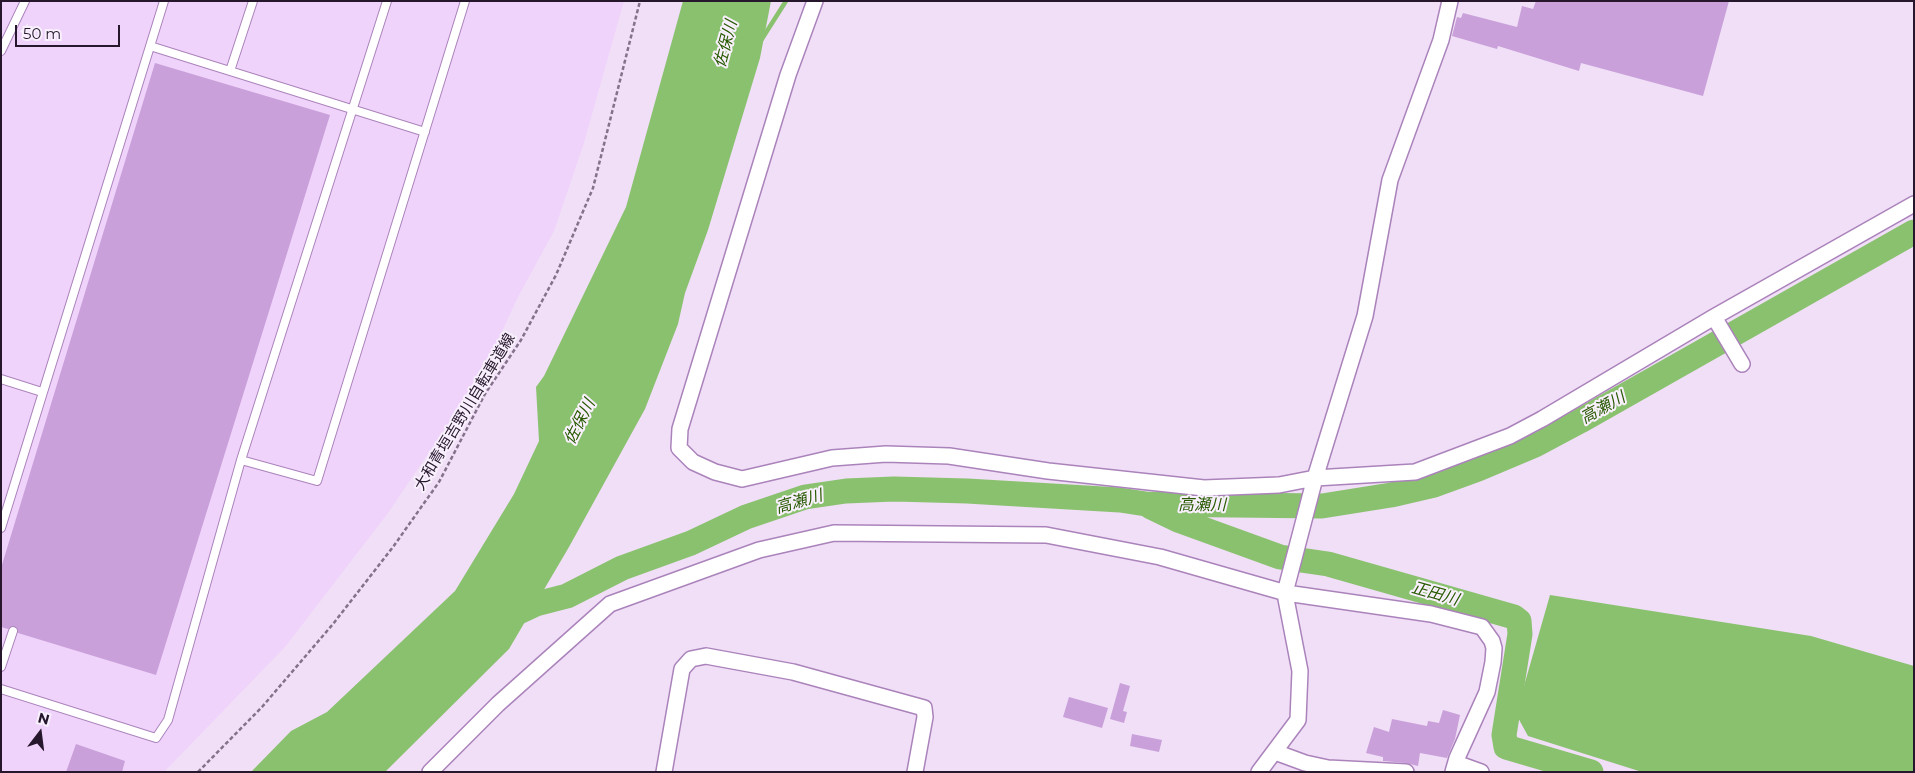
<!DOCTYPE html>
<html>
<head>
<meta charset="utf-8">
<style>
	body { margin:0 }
	#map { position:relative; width:1915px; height:773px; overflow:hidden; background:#f0dff7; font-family:Montserrat,sans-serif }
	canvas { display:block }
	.frame { position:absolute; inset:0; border:2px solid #27172d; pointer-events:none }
	.north { position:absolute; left:15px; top:708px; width:50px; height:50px; -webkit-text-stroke:4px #f8f0fc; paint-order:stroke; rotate:15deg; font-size:14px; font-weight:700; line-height:20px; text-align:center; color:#27172d }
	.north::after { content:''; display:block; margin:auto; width:18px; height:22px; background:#27172d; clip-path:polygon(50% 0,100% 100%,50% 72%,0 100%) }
	.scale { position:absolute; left:15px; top:25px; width:105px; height:22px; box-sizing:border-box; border:2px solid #27172d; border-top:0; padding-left:6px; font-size:15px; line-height:18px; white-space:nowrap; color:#27172d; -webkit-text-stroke:4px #f8f0fc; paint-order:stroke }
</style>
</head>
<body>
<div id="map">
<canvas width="1915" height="773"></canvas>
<div class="frame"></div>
<div class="north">N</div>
<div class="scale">50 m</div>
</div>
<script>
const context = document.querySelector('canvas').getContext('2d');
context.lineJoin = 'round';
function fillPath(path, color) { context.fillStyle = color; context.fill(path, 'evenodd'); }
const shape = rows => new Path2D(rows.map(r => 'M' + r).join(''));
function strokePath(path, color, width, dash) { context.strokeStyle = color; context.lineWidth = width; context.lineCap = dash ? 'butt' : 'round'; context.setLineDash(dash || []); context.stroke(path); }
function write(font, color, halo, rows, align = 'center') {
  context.font = font + ' Montserrat,"Noto Sans JP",sans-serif'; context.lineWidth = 4; context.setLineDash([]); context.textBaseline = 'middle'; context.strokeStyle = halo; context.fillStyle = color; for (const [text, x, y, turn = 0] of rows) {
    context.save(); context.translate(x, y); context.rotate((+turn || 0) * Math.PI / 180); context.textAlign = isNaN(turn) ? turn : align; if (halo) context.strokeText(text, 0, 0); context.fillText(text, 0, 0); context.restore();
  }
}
fillPath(shape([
	[1,1,624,1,583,146,554,231,518,297,483,372,388,513,285,647,164,772,1,772]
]), '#efd3fb');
fillPath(shape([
	[683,1,771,1,760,58,708,230,685,293,678,324,645,409,569,547,509,649,385,772,251,772,291,731,327,712,455,591,514,494,539,441,536,387,544,376,626,207],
	[1550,595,1811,636,1914,666,1914,772,1642,772,1528,736,1516,714]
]), '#8ac16f');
strokePath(shape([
	[760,42,786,1]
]), '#8ac16f', 4.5);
strokePath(shape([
	[1151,507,1178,520,1280,557,1328,564,1514,617,1519,621,1520,634,1504,735,1506,747,1591,772],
	[506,618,536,604,567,596,622,568,691,543,746,517,805,497,846,491,894,489,967,491,1120,500,1146,504,1322,506,1391,495,1434,485,1478,469,1535,445,1580,421,1914,232]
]), '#8ac16f', 25);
fillPath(shape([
	[1536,1,1729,1,1703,96,1581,63,1579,71,1498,46,1497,49,1452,36,1457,17,1461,18,1463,13,1517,27,1522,6,1533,9],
	[155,63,330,115,156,675,18,633,14,626,8,629,1,627,1,568],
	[1120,683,1130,686,1123,711,1127,712,1124,723,1110,719],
	[1069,697,1108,708,1102,728,1063,717],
	[1443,710,1460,715,1455,739,1447,758,1420,753,1418,766,1406,763,1383,761,1383,757,1366,753,1374,727,1389,732,1392,719,1427,726,1428,721,1439,723],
	[1132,734,1162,740,1159,752,1130,746],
	[76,744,125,761,122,772,66,772]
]), '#c9a0da');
const service = shape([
	[150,46,425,132],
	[1,51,25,1],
	[230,71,253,1],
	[1,379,42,392],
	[241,460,317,481,465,1],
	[1,528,164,1],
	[1,667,13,631],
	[1,689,156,738,168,720,241,460,387,1]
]);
const minor = shape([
	[815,1,788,75,680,429,679,448,693,462,715,472,742,479,832,458,886,454,949,456,1048,471,1204,488,1279,485,1315,478,1415,472,1510,436,1542,419,1714,317,1914,204],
	[1714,317,1742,364],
	[1275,752,1305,763,1328,768,1406,772],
	[1456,763,1481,772],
	[430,772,498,704,610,604,759,550,834,533,1046,535,1160,557,1286,593,1431,614,1482,627,1492,641,1494,648,1493,662,1487,692,1457,758,1453,772],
	[664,772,682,669,691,659,706,656,793,672,924,708,925,717,915,772],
	[1259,772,1298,720,1300,671,1286,599,1287,585,1315,478,1365,316,1390,180,1441,40,1450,1]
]);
strokePath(service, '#ab83bb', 10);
strokePath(minor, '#ab83bb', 18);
strokePath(shape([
	[198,772,262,707,333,624,393,547,439,482,485,394,521,340,556,275,593,188,640,1]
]), '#837289', 2.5, [4, 2.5]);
strokePath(service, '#fff', 8);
strokePath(minor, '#fff', 15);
write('15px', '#27172d', '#f8f0fc', [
	["大和青垣吉野川自転車道線",465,412,-59]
]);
write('italic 16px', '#285a00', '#f8f0fc', [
	["佐保川",726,44,-75],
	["高瀬川",1603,408,-29],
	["佐保川",580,422,-63],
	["高瀬川",799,502,-16],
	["高瀬川",1202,505],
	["正田川",1435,594,16]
]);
</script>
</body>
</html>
